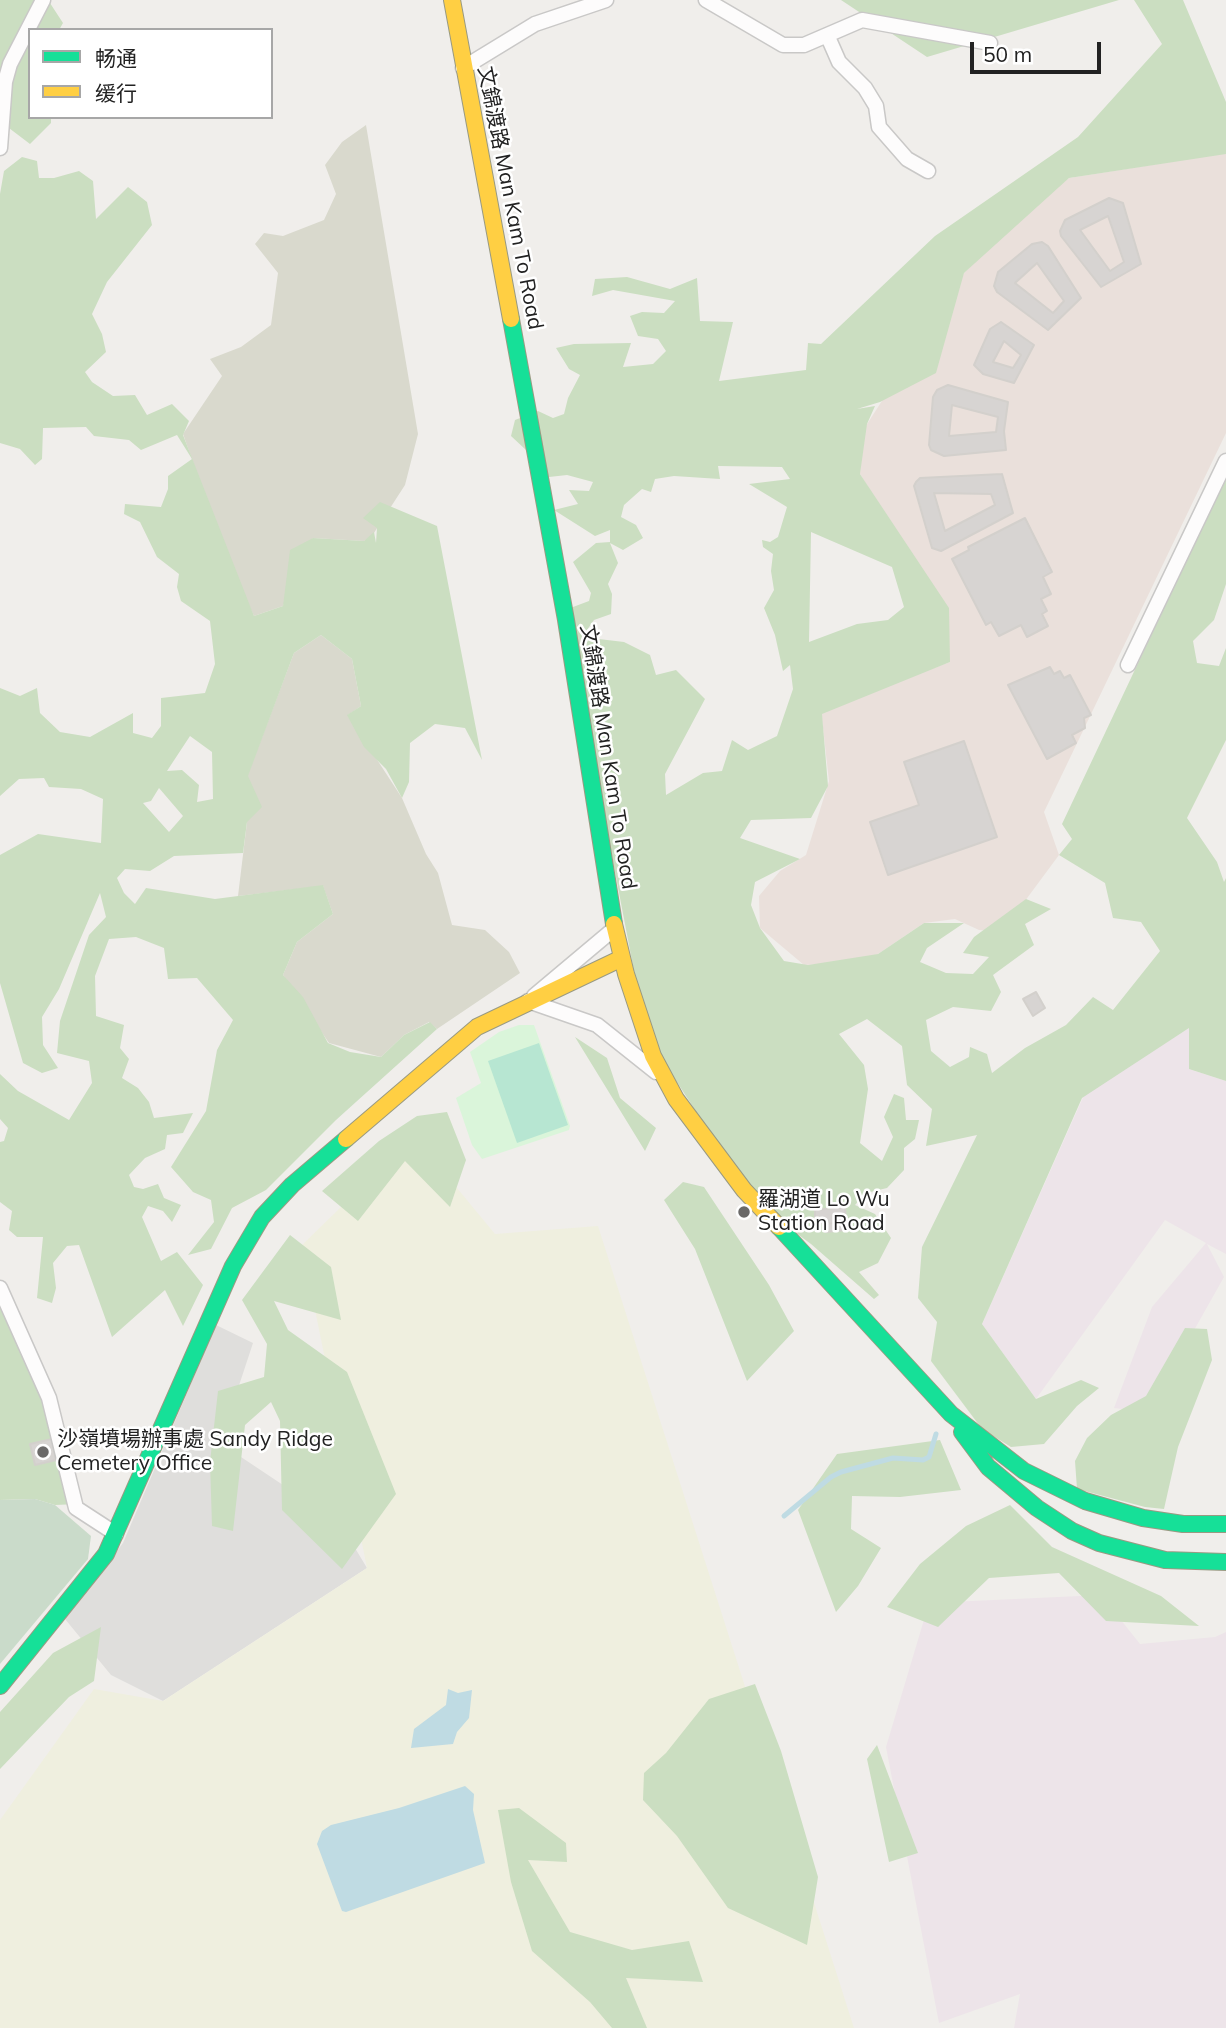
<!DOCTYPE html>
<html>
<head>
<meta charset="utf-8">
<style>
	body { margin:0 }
	#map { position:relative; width:1226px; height:2028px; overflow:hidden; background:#f0eeeb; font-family:Mulish,"Noto Sans SC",sans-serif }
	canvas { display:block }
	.legend { position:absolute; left:28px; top:28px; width:245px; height:91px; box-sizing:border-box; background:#fff; border:2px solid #a7a7a7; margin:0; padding:9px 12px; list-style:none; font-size:21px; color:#222 }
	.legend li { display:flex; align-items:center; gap:14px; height:35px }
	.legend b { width:35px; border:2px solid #a7a7a7 }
	.scale { position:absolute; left:970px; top:42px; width:131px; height:32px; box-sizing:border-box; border:4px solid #222; border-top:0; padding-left:9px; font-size:21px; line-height:24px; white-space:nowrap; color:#222; -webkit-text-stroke:5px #fff; paint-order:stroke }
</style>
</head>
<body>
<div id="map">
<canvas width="1226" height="2028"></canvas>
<ul class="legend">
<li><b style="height:9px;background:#16e098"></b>畅通</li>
<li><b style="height:9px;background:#ffcf43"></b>缓行</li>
</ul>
<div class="scale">50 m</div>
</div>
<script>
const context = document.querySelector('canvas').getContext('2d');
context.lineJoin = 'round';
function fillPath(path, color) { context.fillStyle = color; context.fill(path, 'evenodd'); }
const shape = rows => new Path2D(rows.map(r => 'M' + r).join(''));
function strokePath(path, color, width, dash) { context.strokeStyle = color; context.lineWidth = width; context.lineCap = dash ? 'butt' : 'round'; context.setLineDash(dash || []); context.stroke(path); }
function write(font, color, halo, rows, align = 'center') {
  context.font = font + ' Mulish,"Noto Sans SC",sans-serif'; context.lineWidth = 5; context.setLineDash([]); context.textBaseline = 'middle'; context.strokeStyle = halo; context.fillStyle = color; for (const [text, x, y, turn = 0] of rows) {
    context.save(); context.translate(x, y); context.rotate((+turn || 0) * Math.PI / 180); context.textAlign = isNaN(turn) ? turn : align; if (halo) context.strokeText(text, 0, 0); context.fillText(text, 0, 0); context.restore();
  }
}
fillPath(shape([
	[216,1325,253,1343,220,1443,340,1523,367,1568,163,1701,111,1675,65,1619,123,1543]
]), '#dfdedc');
fillPath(shape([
	[1189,1028,1189,1069,1226,1081,1226,1254,1207,1244,1224,1277,1148,1412,1114,1408,1152,1307,1206,1243,1165,1220,1036,1399,982,1324,1085,1093],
	[1101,1595,1140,1644,1215,1637,1226,1632,1226,2028,1014,2028,1020,1994,939,2023,886,1747,929,1603]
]), '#ede4e9');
fillPath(shape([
	[1226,153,1226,433,1044,812,1059,855,1002,932,979,930,955,919,924,923,878,954,852,963,804,965,760,928,759,896,780,871,806,855,829,781,821,710,950,662,911,558,860,474,862,432,964,273,1034,201,1069,178]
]), '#eae0db');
fillPath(shape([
	[366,125,418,434,405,485,372,536,364,541,313,538,283,606,254,616,229,563,183,434,222,376,210,359,241,347,271,325,278,273,255,244,264,233,283,236,324,220,336,194,325,165,342,142],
	[321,635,352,659,361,706,348,715,402,798,426,854,438,873,452,925,485,930,509,952,520,973,437,1029,429,1022,404,1035,381,1057,329,1043,283,975,297,942,333,914,323,886,238,896,247,822,246,779,294,653]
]), '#d9d9cd');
fillPath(shape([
	[414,1136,495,1234,598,1226,854,2028,0,2028,0,1820,94,1689,163,1701,367,1568,302,1245]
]), '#efefdf');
fillPath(shape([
	[0,0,48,0,63,23,59,30,30,30,30,117,51,117,51,123,30,144,5,125,0,126],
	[841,0,1119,0,927,57],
	[1134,0,1183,0,1226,102,1226,154,1069,178,964,273,936,373,880,402,857,409,875,406,867,424,860,474,949,608,950,662,822,714,828,786,811,818,751,820,740,838,800,859,755,882,751,905,760,928,784,961,808,965,878,954,924,923,964,923,927,948,920,962,946,973,973,974,989,957,963,953,974,937,1026,899,1051,909,1025,924,1034,945,993,975,1001,992,991,1011,953,1007,926,1020,931,1051,950,1067,969,1057,970,1047,987,1054,992,1073,1025,1048,1066,1025,1093,997,1113,1010,1160,951,1141,922,1113,918,1105,883,1059,855,1072,839,1062,824,1226,477,1226,584,1214,620,1193,641,1197,663,1219,666,1226,648,1226,740,1187,818,1217,862,1224,882,1226,878,1226,1081,1189,1069,1189,1028,1082,1098,982,1324,1036,1399,1081,1380,1099,1388,1077,1406,1044,1444,1011,1447,982,1429,931,1361,937,1322,918,1298,922,1247,977,1135,926,1146,932,1109,907,1085,902,1046,867,1019,839,1034,864,1065,868,1089,860,1143,882,1161,893,1137,884,1117,894,1094,904,1098,906,1120,919,1120,915,1139,904,1148,904,1170,887,1188,866,1193,855,1205,875,1214,891,1238,878,1263,859,1272,879,1295,874,1299,811,1244,755,1203,646,1034,565,610,589,601,591,593,573,562,596,543,610,542,610,530,595,536,554,510,578,504,569,490,589,491,593,482,567,475,549,477,541,464,511,436,515,420,538,411,553,418,564,414,568,398,580,375,569,369,556,348,574,344,631,343,623,367,653,364,666,351,658,339,638,336,630,316,642,312,664,313,675,301,613,290,592,296,595,279,627,277,670,289,697,278,700,321,733,322,719,381,806,370,808,343,821,344,935,236,1078,137,1162,44],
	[718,466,782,467,790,479,749,484,787,507,778,537,770,542,762,540,763,547,773,554,771,571,774,590,764,608,775,635,783,671,790,665,793,689,777,736,748,750,732,740,722,771,703,773,666,795,665,774,705,699,676,670,656,675,650,655,624,642,582,637,594,620,611,614,612,594,608,584,618,563,610,543,623,550,643,538,636,525,621,517,624,505,642,489,651,492,655,479,674,476,720,479],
	[811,532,892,567,904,607,888,620,857,624,809,642],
	[22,157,37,161,39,178,54,178,79,171,93,181,96,219,128,187,147,202,152,225,107,282,92,314,102,334,106,352,85,372,92,382,113,396,135,395,147,415,172,404,189,421,183,435,254,616,283,606,290,550,313,538,364,541,374,532,376,543,377,528,363,518,380,502,437,526,482,760,465,728,435,724,410,743,409,782,402,798,386,769,364,747,347,715,361,706,352,659,321,635,294,653,248,776,262,807,247,822,243,853,174,856,150,871,125,869,117,878,124,893,135,904,146,888,215,899,323,885,333,914,297,942,283,975,303,997,328,1043,350,1052,381,1057,404,1035,430,1022,437,1029,336,1120,266,1190,232,1208,211,1249,188,1255,214,1222,211,1200,193,1192,171,1167,206,1111,217,1050,233,1020,197,978,168,979,164,948,136,937,109,939,95,976,96,1016,124,1025,120,1048,129,1059,122,1078,138,1088,149,1102,154,1118,193,1113,183,1133,167,1135,165,1149,145,1158,129,1175,134,1187,143,1189,158,1184,164,1198,181,1205,172,1222,163,1211,148,1206,142,1217,161,1261,177,1252,203,1285,183,1326,165,1290,112,1337,79,1245,67,1246,53,1263,56,1288,52,1303,37,1298,43,1237,17,1237,9,1230,12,1211,0,1202,0,1142,4,1141,8,1128,0,1119,0,1074,18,1091,69,1120,92,1083,89,1061,57,1053,60,1021,89,935,106,917,100,893,59,989,42,1017,43,1045,58,1068,42,1073,23,1063,0,983,0,855,38,834,101,843,103,799,81,789,49,787,44,778,19,779,0,796,0,688,20,696,37,688,40,713,60,732,90,737,133,713,133,733,152,738,161,726,161,698,205,693,215,664,210,621,181,601,177,587,179,574,157,557,140,522,124,514,125,504,161,507,168,489,168,476,192,459,177,435,141,450,129,440,94,436,86,427,43,428,42,459,35,465,20,449,0,443,0,194,4,171],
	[190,736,212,752,213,799,197,802,199,785,182,770,167,771],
	[159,788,183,816,169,832,143,803,151,801],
	[575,1037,607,1058,620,1098,656,1128,645,1151],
	[447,1112,466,1160,450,1207,405,1161,358,1221,322,1191,379,1141,417,1116],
	[683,1182,704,1187,769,1285,794,1331,747,1381,695,1249,664,1200],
	[290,1235,331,1267,341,1320,274,1301,288,1330,347,1372,396,1494,342,1569,282,1510,280,1421,271,1402,245,1425,233,1531,212,1526,210,1462,218,1391,264,1377,267,1344,242,1300],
	[0,1288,31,1355,78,1504,55,1505,35,1499,0,1500],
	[1185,1328,1207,1329,1212,1360,1178,1447,1164,1509,1145,1507,1077,1489,1075,1461,1087,1438,1111,1415,1146,1396],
	[940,1440,961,1490,900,1497,852,1496,851,1529,881,1548,858,1586,836,1612,798,1510,837,1454],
	[1010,1505,1052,1547,1161,1596,1199,1626,1106,1621,1059,1573,989,1578,938,1627,887,1607,920,1564,966,1526],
	[101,1627,94,1681,69,1697,0,1769,0,1712,53,1653],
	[755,1684,781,1751,818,1877,807,1945,728,1908,677,1836,643,1800,644,1773,666,1753,709,1699],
	[877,1745,918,1853,889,1862,867,1759],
	[519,1808,566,1843,567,1862,528,1860,570,1932,632,1950,689,1941,703,1982,626,1978,647,2028,612,2028,590,2002,532,1951,511,1882,498,1810]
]), '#cbdec1');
fillPath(shape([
	[35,1499,55,1505,91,1536,88,1559,0,1664,0,1500]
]), '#cadbca');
fillPath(shape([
	[519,1025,534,1025,570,1126,569,1130,482,1159,472,1145,456,1098,481,1083,470,1052,499,1032]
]), '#daf5da');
fillPath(shape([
	[539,1043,568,1125,517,1143,488,1061]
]), '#b7e6d2');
fillPath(shape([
	[448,1689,458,1693,472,1690,469,1718,457,1732,453,1744,411,1748,414,1729,446,1705],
	[465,1786,474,1794,473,1810,485,1863,346,1912,342,1911,317,1844,322,1831,331,1825,399,1808]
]), '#bfdbe3');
strokePath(shape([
	[784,1516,831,1477,841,1472,893,1458,923,1460,929,1457,936,1434]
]), '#bfdbe3', 5);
const building = shape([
	[1109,198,1123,203,1141,264,1101,287,1061,236,1060,231,1065,220,1109,198],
	[1108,216,1124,262,1110,271,1080,230,1108,216],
	[1042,242,1048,246,1081,298,1048,330,997,292,994,286,998,272,1032,244,1042,242],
	[1037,263,1064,301,1053,313,1015,283,1037,263],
	[1001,322,1034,345,1014,383,983,374,974,365,990,329,1001,322],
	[1004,341,1021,355,1013,368,993,362,1004,341],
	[948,385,1008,402,1004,431,1006,450,944,456,931,450,929,445,933,397,937,390,948,385],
	[952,405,998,417,996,432,949,436,952,405],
	[1002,474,1013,513,941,551,932,548,914,486,916,482,920,478,1002,474],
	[934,493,991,494,995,505,945,531,934,493],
	[1025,518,1052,572,1043,577,1051,594,1041,599,1047,611,1042,614,1048,626,1027,637,1021,625,999,636,991,622,986,625,952,559,969,550,968,547,1025,518],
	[1050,667,1054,674,1060,671,1064,678,1070,675,1091,715,1084,718,1085,728,1072,735,1076,743,1047,759,1008,685,1050,667],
	[964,741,997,837,888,875,870,822,919,805,904,762,964,741],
	[1036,992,1045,1008,1033,1016,1023,999,1036,992],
	[845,1207,846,1222,824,1224,820,1223,819,1217,815,1218,815,1210,845,1207],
	[846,1222,847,1230,825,1232,824,1224,846,1222],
	[52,1439,56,1460,35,1465,30,1444,52,1439]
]);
fillPath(building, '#d7d4d2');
strokePath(building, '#d3d0cc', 2);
const street = shape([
	[706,0,783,45,804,45,862,20,990,43],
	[828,37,839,62,865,88,876,106,879,127,907,159,928,171],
	[463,68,535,24,606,0],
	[0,148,5,82,10,64,43,0],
	[1128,665,1226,461],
	[534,996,615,928],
	[528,1001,597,1025,656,1072],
	[0,1288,49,1398,76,1508,116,1534]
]);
const fast = shape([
	[511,319,566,620,614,924],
	[779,1227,951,1414,1024,1471,1085,1501,1143,1518,1183,1524,1226,1524],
	[962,1432,988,1467,1037,1508,1072,1531,1099,1543,1165,1560,1226,1562],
	[0,1686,106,1554,233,1266,262,1217,292,1185,346,1139]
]);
const slow = shape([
	[452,0,511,319],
	[614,924,626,974,653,1056,676,1099,744,1190,779,1227],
	[346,1139,477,1027,622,958]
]);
strokePath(street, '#c9c8c7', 17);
strokePath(fast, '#999a82', 18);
strokePath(slow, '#999a82', 18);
strokePath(street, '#fdfcfc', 14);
strokePath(fast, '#16e098', 16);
strokePath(slow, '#ffcf43', 16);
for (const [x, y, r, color] of [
	[744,1212,7,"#6a6968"],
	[43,1452,7,"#6a6968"]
]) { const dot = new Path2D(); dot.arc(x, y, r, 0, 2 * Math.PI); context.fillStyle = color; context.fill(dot); strokePath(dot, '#fff', 2.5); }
write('21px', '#222', '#fff', [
	["文錦渡路 Man Kam To Road",510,198,79],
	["文錦渡路 Man Kam To Road",608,757,81]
]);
write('21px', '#222', '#fff', [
	["羅湖道 Lo Wu",758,1200],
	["Station Road",758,1224],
	["沙嶺墳場辦事處 Sandy Ridge",57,1440],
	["Cemetery Office",57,1464]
], 'left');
</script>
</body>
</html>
